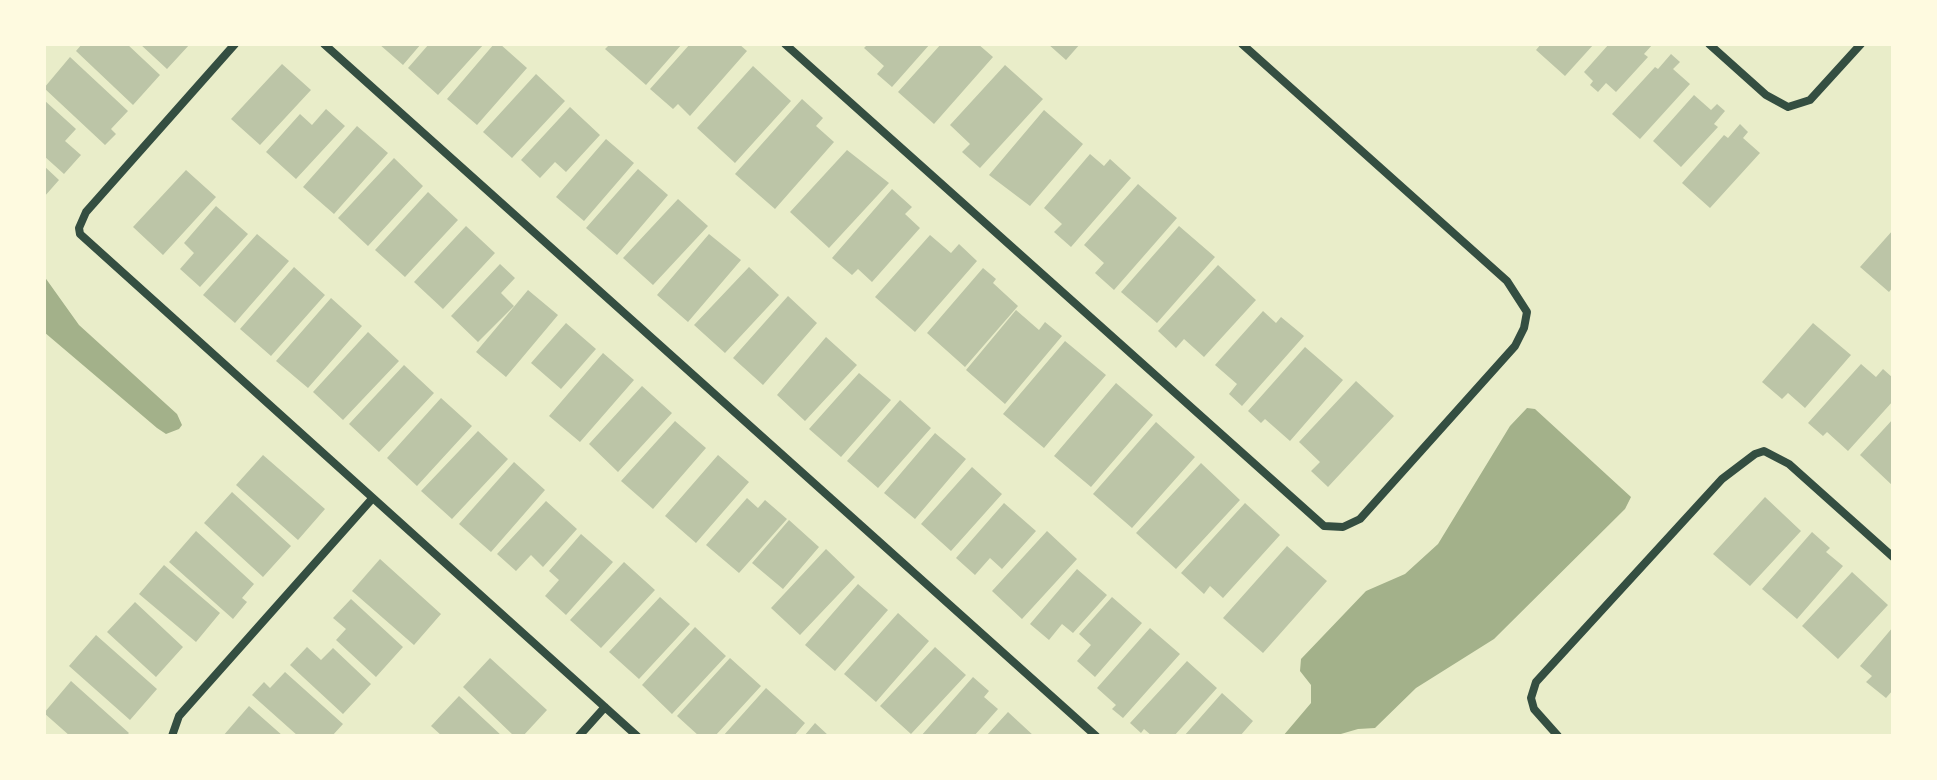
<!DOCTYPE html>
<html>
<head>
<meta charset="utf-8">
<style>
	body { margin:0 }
	#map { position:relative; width:1937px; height:780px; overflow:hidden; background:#e9edc9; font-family:Jost,sans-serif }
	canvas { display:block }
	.frame { position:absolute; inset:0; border:46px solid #fefae0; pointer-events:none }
</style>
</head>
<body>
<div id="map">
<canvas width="1937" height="780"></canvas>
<div class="frame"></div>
</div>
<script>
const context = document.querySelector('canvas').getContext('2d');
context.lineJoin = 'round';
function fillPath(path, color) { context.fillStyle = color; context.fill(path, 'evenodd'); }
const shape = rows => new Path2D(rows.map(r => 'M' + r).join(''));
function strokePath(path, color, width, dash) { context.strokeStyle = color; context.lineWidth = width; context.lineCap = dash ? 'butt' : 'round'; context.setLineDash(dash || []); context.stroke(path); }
fillPath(shape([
	[44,276,79,325,177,414,182,425,179,429,166,434,157,428,44,332],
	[1527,408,1535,409,1631,497,1625,509,1494,639,1416,688,1375,728,1358,729,1334,736,1283,736,1311,703,1311,685,1300,671,1301,659,1366,591,1405,574,1438,544,1510,426]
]), '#a3b18a');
fillPath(shape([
	[82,44,127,44,160,75,133,105,76,51],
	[140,44,190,44,167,69],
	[379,44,421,44,403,65],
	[429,44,484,44,438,95,408,68],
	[494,44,500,44,527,68,477,125,447,99],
	[610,44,682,44,646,85,605,49],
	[690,44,739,44,747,51,690,116,678,104,673,109,650,89],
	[868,44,930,44,892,87,877,74,884,66,864,48],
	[941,44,978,44,993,57,934,124,898,92],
	[1048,44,1080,44,1066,60],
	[1541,44,1594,44,1565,76,1536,50],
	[1609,44,1653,44,1644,54,1648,57,1616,92,1606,83,1598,92,1590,85,1593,81,1584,72],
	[1671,54,1680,62,1673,69,1690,84,1640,139,1612,114,1655,67,1658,69],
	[70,57,128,111,111,129,116,134,105,145,44,88],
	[282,64,311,90,260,145,231,119],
	[1005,65,1043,99,980,168,962,152,970,144,950,125],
	[753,66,791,101,735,163,697,128],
	[536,74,565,101,512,158,483,132],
	[1694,95,1711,110,1717,104,1725,111,1714,124,1718,127,1681,167,1653,141],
	[802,99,823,118,816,126,834,142,775,209,735,174],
	[44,100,76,129,65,141,81,155,64,174,44,156],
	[570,107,600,135,566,172,555,162,540,178,521,160],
	[326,109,345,126,296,179,266,152,300,114,312,125],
	[1044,110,1083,144,1030,206,989,175],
	[1740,124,1748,132,1743,138,1760,153,1710,208,1682,183,1724,135,1728,138],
	[357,126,388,153,334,214,303,187],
	[606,139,634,163,584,221,556,197],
	[847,150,889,183,829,248,790,212],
	[1090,154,1104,166,1110,159,1131,178,1071,247,1054,232,1062,224,1044,208],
	[394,158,423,186,368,246,338,218],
	[44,166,59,180,44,197],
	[638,169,668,195,617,255,586,228],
	[186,170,216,197,163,255,133,227],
	[1138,184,1177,218,1114,290,1095,273,1104,263,1084,245],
	[892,189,912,207,905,214,920,228,872,282,858,269,852,275,832,258],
	[428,192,458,220,405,277,375,250],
	[678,199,708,226,653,285,623,258],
	[216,206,248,234,200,287,180,269,194,253,184,243],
	[466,226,495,253,443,309,414,282],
	[1179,226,1215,257,1157,323,1121,292],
	[1893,230,1893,287,1889,292,1860,267],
	[257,234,289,261,235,323,203,295],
	[709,234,741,260,688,322,657,295],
	[930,235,951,253,959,244,977,261,915,332,875,297],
	[500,264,515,278,501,293,514,306,478,342,451,316],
	[1218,265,1256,300,1204,357,1184,339,1176,348,1158,331],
	[294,267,325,295,271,356,240,329],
	[749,267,779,295,725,353,694,325],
	[983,268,996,279,993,283,1018,306,965,367,927,333],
	[528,290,558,315,506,377,476,352],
	[788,296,817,323,763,385,733,358],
	[331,298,362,326,308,388,276,361],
	[1016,310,1039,330,1045,322,1062,336,1005,404,966,370],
	[1263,311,1276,323,1281,317,1304,336,1242,406,1229,394,1237,384,1215,365],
	[566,323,596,349,561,389,531,363],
	[1813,323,1851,355,1805,408,1788,393,1782,399,1762,382],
	[368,332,399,361,343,420,313,392],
	[826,337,857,365,805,421,777,395],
	[1065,341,1106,375,1044,448,1003,414],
	[1305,347,1343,380,1290,441,1265,419,1261,423,1248,411],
	[603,353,634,380,580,442,549,416],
	[1861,364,1876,377,1883,369,1893,378,1893,401,1848,451,1827,432,1823,436,1808,423],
	[404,365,434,393,379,452,349,424],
	[859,373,891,400,841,457,809,429],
	[1356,381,1394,416,1328,487,1311,471,1320,462,1299,442],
	[1116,383,1153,415,1091,487,1054,456],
	[642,386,672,413,618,472,589,444],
	[441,398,472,426,417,486,387,458],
	[900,400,931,428,878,488,847,461],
	[1893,419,1893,486,1860,455],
	[675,421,706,448,653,509,621,481],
	[1156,422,1195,457,1132,528,1093,494],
	[478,431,508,459,452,519,421,491],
	[935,433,966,459,915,519,884,493],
	[263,455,325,509,298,540,236,485],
	[718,455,749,482,696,543,665,516],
	[514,462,545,490,491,552,459,524],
	[1201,463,1240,500,1176,569,1136,533],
	[972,467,1002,494,951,551,921,524],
	[232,492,291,546,263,577,204,523],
	[1765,497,1801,531,1750,586,1713,554],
	[747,498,758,508,765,500,787,519,739,573,706,545],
	[546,501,577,529,543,567,531,555,516,571,497,554],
	[1004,503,1036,531,1002,569,990,558,975,575,956,558],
	[1245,503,1280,535,1223,598,1210,586,1204,594,1181,573],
	[789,520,819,547,783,589,752,563],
	[196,531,254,584,242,598,247,602,233,619,169,562],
	[1047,531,1077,559,1022,619,992,591],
	[1812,532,1830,548,1826,552,1843,566,1797,619,1762,589],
	[581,534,613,562,566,615,545,596,559,580,549,571],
	[1287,546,1327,581,1263,653,1223,618],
	[826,549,855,577,800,635,771,608],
	[380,559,441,614,414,645,352,591],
	[624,562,655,590,601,648,570,620],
	[164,565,220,613,196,642,139,594],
	[1077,569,1107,595,1073,633,1062,624,1049,640,1030,624],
	[1852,572,1888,605,1838,659,1802,626],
	[858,584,888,610,835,671,805,645],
	[660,597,690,624,639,679,609,652],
	[1112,597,1142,623,1095,677,1077,661,1091,645,1079,634],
	[351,599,403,647,376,677,336,640,346,629,333,618],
	[135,602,183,647,156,677,107,632],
	[898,613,929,641,876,702,844,674],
	[695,627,726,656,672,714,642,685],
	[1893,627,1893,690,1886,698,1866,682,1872,676,1860,666],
	[1150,628,1180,654,1123,718,1112,709,1116,705,1097,688],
	[96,635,157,689,130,720,69,666],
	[307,647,321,660,333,648,371,684,343,714,290,665],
	[935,647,966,675,911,734,880,706],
	[490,658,547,710,523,736,514,736,463,687],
	[730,658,761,686,715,736,699,736,677,716],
	[1187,661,1217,688,1174,736,1152,736,1144,729,1141,733,1130,723],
	[285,672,343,724,332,736,298,736,252,695,264,682,270,688],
	[973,677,989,691,984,697,998,709,974,736,921,736],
	[71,681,129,733,126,736,70,736,44,713],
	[766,688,805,723,794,736,723,736],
	[1222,693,1253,721,1240,736,1184,736],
	[459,696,502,736,442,736,431,726],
	[249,706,283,736,223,736],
	[1008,712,1034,736,986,736],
	[815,723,829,736,804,736]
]), '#bcc5a7');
strokePath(shape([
	[235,44,86,212,79,228,80,234,637,736],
	[324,44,1096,736],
	[785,44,1324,526,1343,527,1360,519,1515,346,1524,328,1527,312,1507,281,1242,44],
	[1709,44,1766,95,1788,107,1810,100,1861,44],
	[172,736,179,716,371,500],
	[579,736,605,707],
	[1558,736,1534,709,1531,698,1536,682,1722,479,1755,454,1764,451,1789,464,1893,557]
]), '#344e41', 8);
</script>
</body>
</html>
